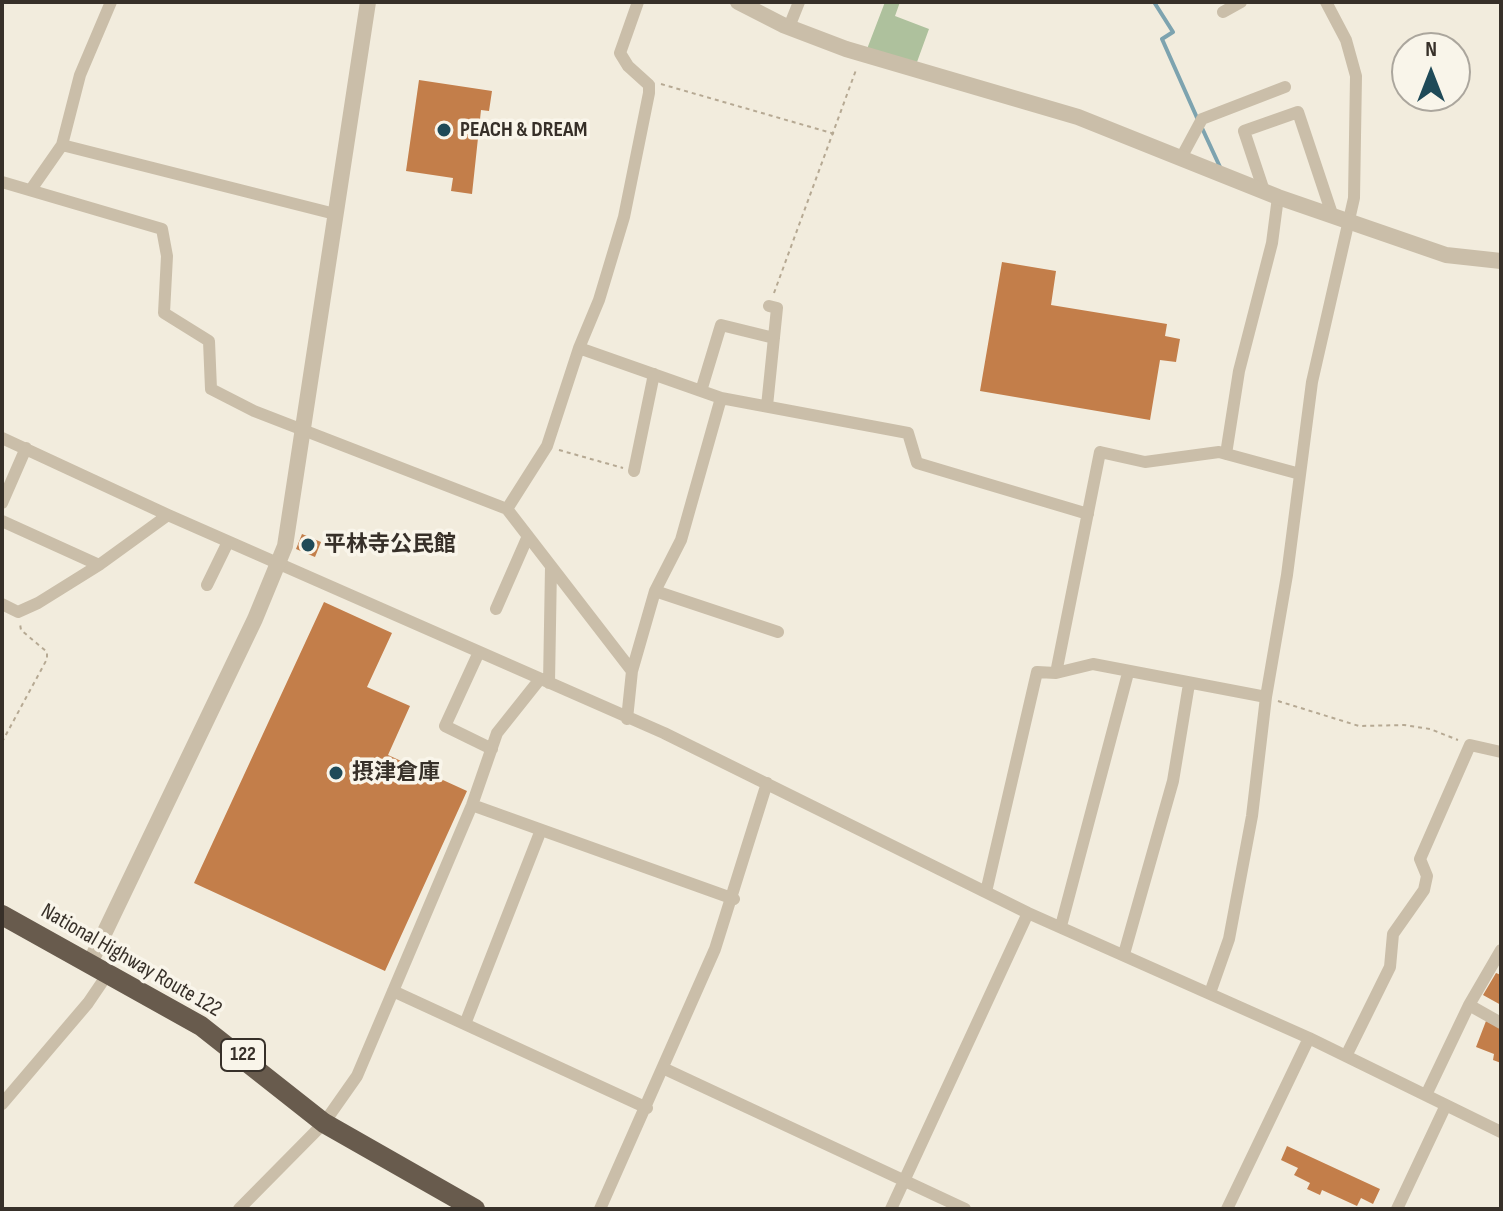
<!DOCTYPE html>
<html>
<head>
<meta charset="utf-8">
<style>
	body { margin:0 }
	#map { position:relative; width:1503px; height:1211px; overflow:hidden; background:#f2ecdd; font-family:"Sofia Sans Condensed",sans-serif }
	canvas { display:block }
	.frame { position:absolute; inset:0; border:4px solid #373029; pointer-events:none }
	.north { position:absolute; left:1391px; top:32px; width:80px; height:80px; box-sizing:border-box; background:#f9f5ea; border:2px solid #aba69d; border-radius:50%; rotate:0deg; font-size:22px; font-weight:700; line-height:32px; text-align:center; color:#373029 }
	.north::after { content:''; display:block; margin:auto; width:28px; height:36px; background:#1f4a58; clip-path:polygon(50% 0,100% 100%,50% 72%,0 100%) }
</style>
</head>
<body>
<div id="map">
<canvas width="1503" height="1211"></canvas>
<div class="frame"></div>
<div class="north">N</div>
</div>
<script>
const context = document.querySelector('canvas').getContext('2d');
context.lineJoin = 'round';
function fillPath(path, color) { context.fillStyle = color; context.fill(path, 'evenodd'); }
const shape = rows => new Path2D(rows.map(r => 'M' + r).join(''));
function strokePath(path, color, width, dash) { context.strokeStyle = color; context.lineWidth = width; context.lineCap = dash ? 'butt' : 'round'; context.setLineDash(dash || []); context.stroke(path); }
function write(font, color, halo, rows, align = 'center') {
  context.font = font + ' "Sofia Sans Condensed","Noto Sans JP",sans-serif'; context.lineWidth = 7; context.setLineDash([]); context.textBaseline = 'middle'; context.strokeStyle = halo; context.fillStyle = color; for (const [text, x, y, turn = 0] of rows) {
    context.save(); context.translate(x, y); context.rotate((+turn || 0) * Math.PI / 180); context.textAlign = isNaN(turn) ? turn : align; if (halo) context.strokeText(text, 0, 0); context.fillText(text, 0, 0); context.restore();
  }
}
fillPath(shape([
	[885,2,900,2,895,16,929,29,917,62,867,49]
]), '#aec19d');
strokePath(shape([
	[1154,2,1173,32,1162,39,1198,120],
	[1202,128,1220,167]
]), '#7da3af', 4);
fillPath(shape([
	[419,80,492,91,489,111,481,110,472,194,451,191,453,178,406,171],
	[1002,262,1056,271,1051,305,1167,324,1165,336,1180,339,1176,362,1160,360,1150,420,980,391],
	[302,534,321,542,315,557,296,549],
	[324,602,392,633,367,687,410,706,388,755,467,791,385,971,194,883],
	[1496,973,1501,975,1501,1005,1483,995],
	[1486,1021,1501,1028,1501,1063,1493,1060,1494,1054,1476,1047],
	[1287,1146,1380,1189,1373,1204,1361,1198,1357,1206,1322,1190,1320,1195,1307,1189,1310,1183,1294,1175,1298,1168,1281,1160]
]), '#c37e4a');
strokePath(shape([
	[661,84,835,134],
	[774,293,856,70],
	[559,450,623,468],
	[1278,701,1359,726,1404,725,1430,729,1458,740],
	[2,742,47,659,47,652,21,630,20,624]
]), '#b6a993', 2, [4, 4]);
strokePath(shape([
	[1223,12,1241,2],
	[789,27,799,2],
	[62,145,335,214],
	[1181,158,1202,119,1285,87],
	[2,182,162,229,167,256,164,313,209,341,211,389,254,411,507,509,632,671],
	[32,188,62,145,80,75,111,2],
	[1264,191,1244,131,1298,112,1332,214],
	[579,348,721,398,908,433,917,463,1088,514],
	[701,391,721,325,774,338],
	[767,406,777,308,769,306],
	[2,438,168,515,664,733,1028,913,1309,1038,1501,1132],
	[1226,454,1239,371,1272,243,1278,197],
	[634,471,654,374],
	[2,503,26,448],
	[507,509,547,446,579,348,599,300,624,217,649,93,649,85,628,66,620,53,638,2],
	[2,521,99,565],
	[207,585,228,542],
	[655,591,778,632],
	[2,604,18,612,38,603,99,565,168,515],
	[496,609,528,536],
	[479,652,445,726,492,749],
	[1056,673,1100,452,1145,462,1219,452,1300,474],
	[549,683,551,567],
	[627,719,632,671,655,591,681,540,721,398],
	[472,805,734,899],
	[986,892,1037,672,1056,673,1093,664,1266,697],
	[1061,926,1128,673],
	[1124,954,1173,781,1189,684],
	[393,991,647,1108],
	[1210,993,1229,939,1252,816,1266,697,1287,575,1312,382,1354,198,1356,76,1346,40,1326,2],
	[1469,1005,1501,1023],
	[465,1024,541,830],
	[1346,1056,1390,967,1393,934,1424,890,1427,876,1420,859,1470,745,1501,752],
	[665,1069,965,1209],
	[1426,1095,1469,1005,1501,950],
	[2,1104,88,1003,107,975],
	[239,1209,324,1123,357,1076,472,805,497,733,540,679],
	[600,1209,715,949,767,783],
	[891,1209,1028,913],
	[1227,1209,1309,1038],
	[1397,1209,1446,1105]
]), '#cabea9', 12);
strokePath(shape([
	[738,2,783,25,846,49,1078,117,1278,197,1446,255,1501,261],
	[89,965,255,619,285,546,368,2]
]), '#cabea9', 16);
strokePath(shape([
	[2,915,201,1026,324,1123,475,1209]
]), '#685b4d', 20);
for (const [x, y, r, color] of [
	[444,130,8,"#1f4a58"],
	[308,545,8,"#1f4a58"],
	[336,773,8,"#1f4a58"]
]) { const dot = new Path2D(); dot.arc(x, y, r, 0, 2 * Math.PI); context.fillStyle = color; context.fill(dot); strokePath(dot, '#f9f5ea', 3); }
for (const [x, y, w] of [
	[243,1055,44]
]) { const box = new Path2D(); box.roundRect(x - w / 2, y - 16, w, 32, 6); context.fillStyle = '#f9f5ea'; context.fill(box); strokePath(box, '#373029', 2); }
write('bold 20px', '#373029', null, [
	["122",243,1055]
]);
write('bold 22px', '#373029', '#f9f5ea', [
	["PEACH & DREAM",460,130],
	["平林寺公民館",324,545],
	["摂津倉庫",352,773]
], 'left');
write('22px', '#373029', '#f9f5ea', [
	["National Highway Route 122",131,961,30]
]);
</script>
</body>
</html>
